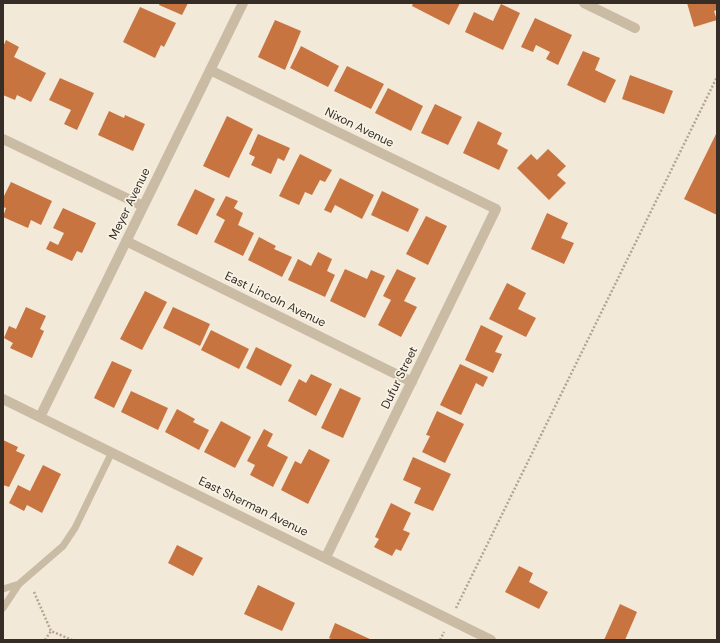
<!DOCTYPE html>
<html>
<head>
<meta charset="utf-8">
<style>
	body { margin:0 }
	#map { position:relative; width:720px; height:643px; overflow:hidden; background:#f2e9d9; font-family:"DM Sans",sans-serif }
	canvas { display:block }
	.frame { position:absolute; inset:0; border:4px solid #352d26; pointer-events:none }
</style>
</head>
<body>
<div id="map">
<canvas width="720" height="643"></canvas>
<div class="frame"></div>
</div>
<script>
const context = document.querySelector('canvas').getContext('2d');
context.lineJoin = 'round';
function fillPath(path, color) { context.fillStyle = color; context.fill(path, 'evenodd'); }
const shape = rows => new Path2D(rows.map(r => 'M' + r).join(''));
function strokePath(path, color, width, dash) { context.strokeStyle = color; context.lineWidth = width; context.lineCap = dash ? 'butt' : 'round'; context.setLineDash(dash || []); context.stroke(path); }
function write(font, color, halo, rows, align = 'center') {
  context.font = font + ' "DM Sans",sans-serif'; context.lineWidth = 3.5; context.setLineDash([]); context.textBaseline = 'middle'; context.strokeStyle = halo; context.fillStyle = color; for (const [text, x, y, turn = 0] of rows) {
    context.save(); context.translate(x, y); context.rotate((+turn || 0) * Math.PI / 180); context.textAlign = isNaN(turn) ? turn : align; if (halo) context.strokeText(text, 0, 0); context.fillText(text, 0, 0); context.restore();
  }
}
fillPath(shape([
	[160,3,188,3,182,15,159,5],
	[413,3,460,3,449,25,412,6],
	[687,3,717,3,717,10,714,11,717,20,694,27],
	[501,4,520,13,503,50,465,32,474,12,493,21],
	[140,7,176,23,164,47,161,45,155,58,123,42],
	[535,18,572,35,558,65,546,59,550,52,536,45,533,52,521,47],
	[275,20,301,31,285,70,258,57],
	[6,40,19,47,14,57,46,73,31,102,17,95,15,100,3,95,3,47],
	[301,46,339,66,328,87,290,68],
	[583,51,600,58,595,70,616,80,605,103,567,85],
	[347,66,384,84,371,109,334,91],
	[630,75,673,91,664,114,622,99],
	[60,78,94,93,77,130,64,124,71,110,49,100],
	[388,88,423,106,411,131,375,113],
	[435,104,462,117,448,145,421,133],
	[109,111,124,118,125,115,145,124,133,151,98,135],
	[227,116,253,129,229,178,203,166],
	[478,121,502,133,497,144,508,150,499,170,463,153],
	[717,132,717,215,684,199],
	[258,134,290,148,284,161,278,158,271,174,251,165,255,157,249,154],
	[548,149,566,166,557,175,566,183,549,200,517,168,531,154,537,160],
	[300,154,332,170,325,182,320,180,312,195,305,192,299,205,279,196],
	[340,178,374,195,362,219,335,205,331,213,324,210],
	[11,182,52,201,41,225,31,220,28,228,3,217,6,208,3,207,3,198],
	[195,189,215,199,197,235,177,225],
	[382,191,419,209,408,232,371,215],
	[226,196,238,201,234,208,243,213,238,225,254,233,243,256,214,242,225,220,216,215],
	[63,208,96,223,82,253,77,251,72,261,46,249,50,241,58,245,64,233,53,228],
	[547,213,568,223,561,238,574,243,564,264,531,249],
	[426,216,447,226,428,265,406,254],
	[259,237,276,246,274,249,292,257,282,277,248,260],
	[318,252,332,259,327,271,335,275,325,297,288,280,298,259,311,266],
	[345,269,367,279,371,270,385,276,365,318,330,301],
	[397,269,416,278,404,301,417,307,401,337,378,325,391,300,383,296],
	[507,283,526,293,518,309,536,318,526,337,489,319],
	[145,291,167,302,142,350,120,339],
	[26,307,46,316,40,329,44,331,32,358,10,348,13,343,4,338,9,326,16,329],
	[173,307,210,324,200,346,163,328],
	[481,325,503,336,495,352,502,354,493,373,465,360],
	[211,330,249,349,239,369,201,350],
	[256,347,292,365,281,386,246,368],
	[112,361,132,370,114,408,94,398],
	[460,364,488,377,483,387,476,383,461,415,440,405],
	[311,374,332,384,316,416,288,401,299,379,306,383],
	[340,388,361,398,343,438,321,428],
	[131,391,168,408,158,430,121,412],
	[177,409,195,419,193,422,209,430,199,450,165,432],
	[437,411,464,424,445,463,422,452,430,436,426,435],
	[221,421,251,437,235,468,204,452],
	[264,429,273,434,267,446,288,457,273,487,250,475,255,465,247,461],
	[3,440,18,447,16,451,25,455,9,487,3,485],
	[309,449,330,460,308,504,281,490,295,461,301,464],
	[413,457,451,474,433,511,414,503,421,488,403,480],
	[43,465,61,474,42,513,27,505,24,511,9,503,18,485,30,491],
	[391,503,411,513,403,530,410,533,401,551,396,549,392,556,374,547,379,539,375,537],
	[177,545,203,558,193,576,168,563],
	[519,566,533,573,529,582,548,592,539,609,505,592],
	[258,585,295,603,282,631,244,614],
	[620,604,637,612,625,640,604,640],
	[335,623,372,640,333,640,329,638]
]), '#c87440');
strokePath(shape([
	[34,592,51,631,72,640],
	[456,608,717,77],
	[45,640,51,631],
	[440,640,444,632]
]), '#b5a58f', 2.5, [2, 2]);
strokePath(shape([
	[3,589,19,584],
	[3,608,19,584,63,546,75,528,112,452]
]), '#cabba5', 7);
strokePath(shape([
	[584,3,635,28],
	[210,70,496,209,326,557],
	[3,139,143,206],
	[126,241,412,382],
	[3,399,491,640],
	[40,417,243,3]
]), '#cabba5', 10);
write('12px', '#352d26', '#f9f3e5', [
	["Nixon Avenue",359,128,26],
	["Meyer Avenue",130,204,-64],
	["East Lincoln Avenue",275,300,26],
	["Dufur Street",400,378,-64],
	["East Sherman Avenue",253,507,26]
]);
</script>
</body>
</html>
